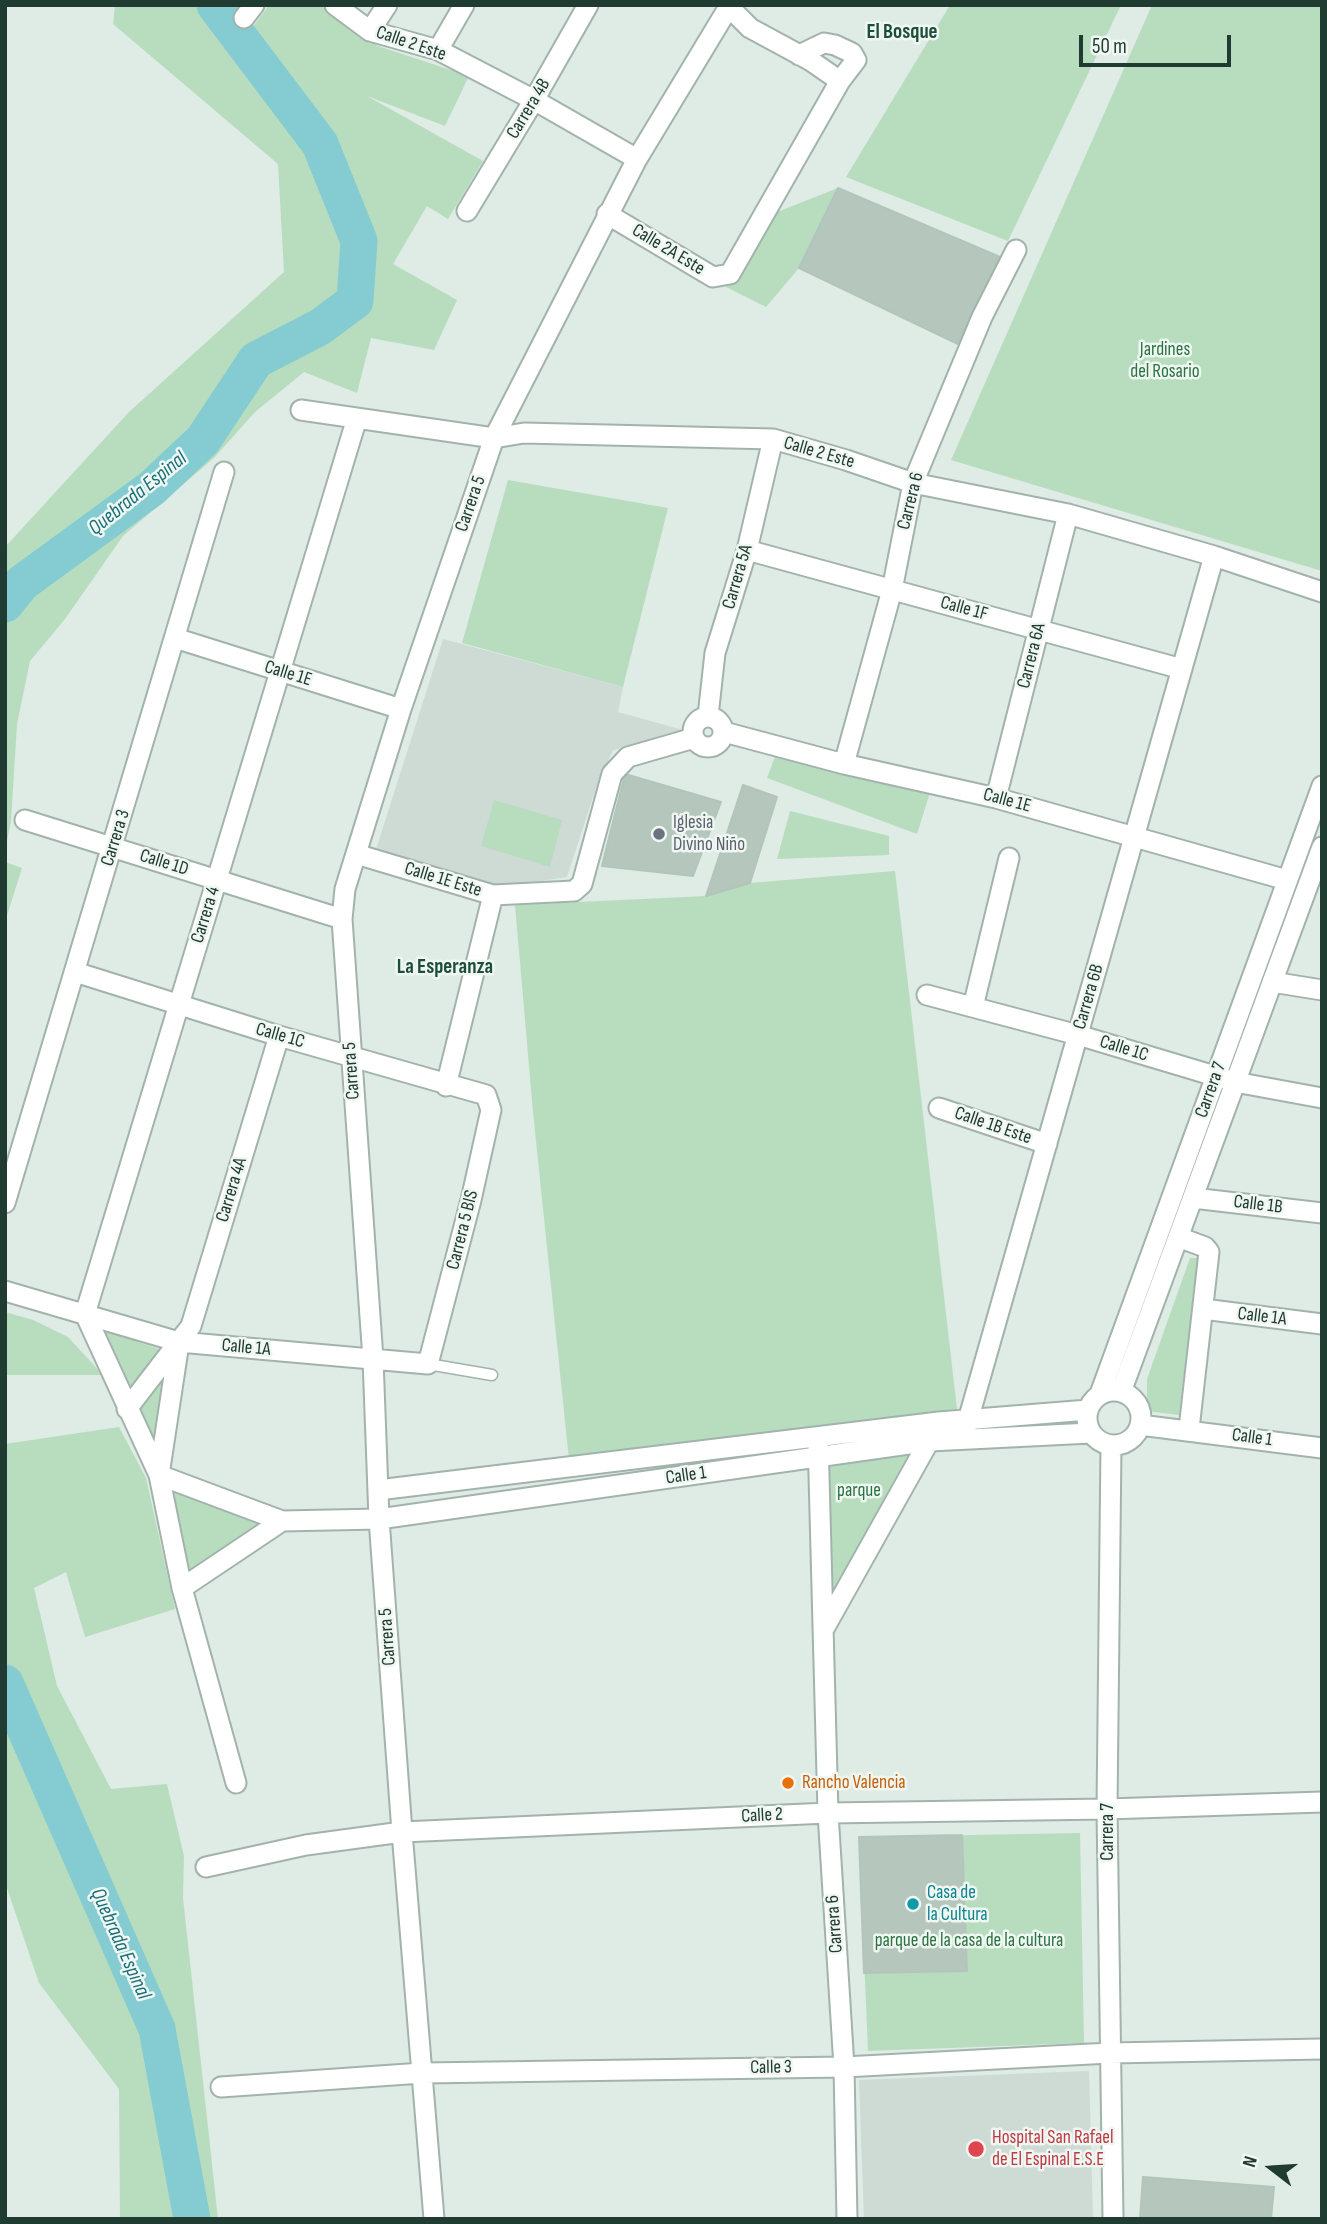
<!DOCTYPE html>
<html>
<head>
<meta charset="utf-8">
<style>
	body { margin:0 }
	#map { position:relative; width:1327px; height:2224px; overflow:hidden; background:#dfebe5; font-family:"Sofia Sans Condensed",sans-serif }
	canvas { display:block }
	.frame { position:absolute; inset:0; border:7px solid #203b32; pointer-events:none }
	.north { position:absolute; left:1236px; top:2133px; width:70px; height:70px; -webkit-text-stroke:5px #f0f7f3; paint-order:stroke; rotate:287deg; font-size:19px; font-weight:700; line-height:28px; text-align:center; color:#203b32 }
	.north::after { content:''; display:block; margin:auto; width:24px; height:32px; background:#203b32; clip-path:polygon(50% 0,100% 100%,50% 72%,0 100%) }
	.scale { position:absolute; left:1079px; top:35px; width:152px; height:32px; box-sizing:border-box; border:4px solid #203b32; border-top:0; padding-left:9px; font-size:21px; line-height:24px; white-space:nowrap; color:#203b32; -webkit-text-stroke:5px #f0f7f3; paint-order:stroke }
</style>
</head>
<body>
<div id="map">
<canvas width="1327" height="2224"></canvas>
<div class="frame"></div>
<div class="north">N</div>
<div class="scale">50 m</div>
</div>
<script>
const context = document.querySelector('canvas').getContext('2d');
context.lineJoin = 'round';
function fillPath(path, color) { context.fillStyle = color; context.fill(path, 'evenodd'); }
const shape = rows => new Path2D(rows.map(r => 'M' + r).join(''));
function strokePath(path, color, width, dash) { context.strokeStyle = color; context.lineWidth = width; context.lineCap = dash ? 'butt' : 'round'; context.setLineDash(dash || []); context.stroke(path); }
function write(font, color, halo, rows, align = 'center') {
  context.font = font + ' "Sofia Sans Condensed",sans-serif'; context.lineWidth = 5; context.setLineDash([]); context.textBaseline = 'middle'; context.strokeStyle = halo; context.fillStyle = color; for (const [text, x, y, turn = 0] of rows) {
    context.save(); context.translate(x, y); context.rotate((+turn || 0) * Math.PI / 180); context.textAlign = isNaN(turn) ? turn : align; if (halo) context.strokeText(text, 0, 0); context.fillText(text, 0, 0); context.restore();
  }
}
fillPath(shape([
	[443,639,623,687,618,712,683,730,613,750,596,788,567,877,483,890,373,859],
	[1089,2071,1093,2219,864,2219,859,2080]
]), '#cddbd4');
fillPath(shape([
	[115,5,226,5,233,22,250,31,269,5,320,5,378,46,469,76,445,126,367,96,483,161,448,219,427,206,393,264,457,300,434,350,371,338,357,393,304,372,255,412,214,458,123,536,65,619,30,661,17,724,11,821,5,852,5,547,129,412,284,272,278,164,113,24],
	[950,5,1121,5,1008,241,846,177],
	[1152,5,1322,5,1322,571,951,460],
	[838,188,799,268,766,307,726,287,772,214],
	[508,480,668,508,623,687,462,643],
	[777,751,932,786,917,834,767,778],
	[494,800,562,820,550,867,481,846],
	[790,811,889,836,889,855,777,859],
	[5,862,22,868,5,922],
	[895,871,957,1409,569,1460,533,1112,515,905,706,896,750,883],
	[1190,1258,1198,1258,1179,1415,1147,1411,1147,1379],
	[5,1312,33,1320,68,1337,103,1375,5,1375],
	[97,1328,165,1351,130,1397],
	[167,1369,155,1446,136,1409],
	[119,1427,146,1478,175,1609,85,1637,66,1572,34,1588,57,1686,111,1789,167,1784,184,1856,183,1898,218,2219,120,2219,119,2089,39,1983,5,1882,5,1444],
	[926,1448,831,1604,825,1458],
	[174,1491,262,1522,186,1576],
	[1080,1833,1084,2043,868,2051,859,1837]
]), '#b7ddbe');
strokePath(shape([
	[5,604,22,583,152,488,203,440,256,360,320,327,355,301,359,241,320,144,215,5],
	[5,1683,157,2029,192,2219]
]), '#85ccd2', 37);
const building = shape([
	[838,188,1000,257,958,344,799,268,838,188],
	[625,774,721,802,693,876,602,866,625,774],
	[743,785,777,797,750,883,706,896,743,785],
	[962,1835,967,1971,864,1973,859,1837,962,1835],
	[1143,2177,1274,2187,1271,2219,1140,2219,1143,2177]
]);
fillPath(building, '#b5c6bd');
strokePath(building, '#b2c5bb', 2);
const service = shape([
	[428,1364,492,1375]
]);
const minor = shape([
	[335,5,370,31,438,50,534,100,637,159],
	[729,7,750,28,811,61,840,81],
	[244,18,254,5],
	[370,31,387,5],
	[438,50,464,5],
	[467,211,534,100,588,5],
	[607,214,713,277,730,274,840,81,856,60,852,53,835,45,824,43,799,55],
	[301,410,494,438,524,433,773,439,846,460,913,483,1068,514,1214,556,1322,592],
	[747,550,1182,669],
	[175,638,401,709],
	[708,716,715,653,747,550,773,439],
	'693 732a15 15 0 1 1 30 0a15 15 0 1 1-30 0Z',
	[724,732,844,764,996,798,1287,880],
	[844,764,892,590,913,483,982,317,1016,250],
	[996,798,1068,514],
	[25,820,342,919],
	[356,854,493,895,574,891,582,884,612,774,628,757,694,738],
	[1272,982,1322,990],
	[927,995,1078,1035,1235,1082,1322,1098],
	[973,1007,1009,858],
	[446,1086,493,895],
	[939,1108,1047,1144],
	[1193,1198,1322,1213],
	[5,1203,224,472],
	[1178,1237,1205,1247,1209,1252,1189,1429],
	[5,1291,179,1342,428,1364,471,1200,491,1110,486,1095,279,1036,75,972],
	[1203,1309,1322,1324],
	'1087 1418a27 27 0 1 1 54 0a27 27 0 1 1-54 0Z',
	[1121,1392,1322,847],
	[1100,1394,1322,786],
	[127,1409,191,1326,279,1036],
	[1140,1425,1322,1448],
	[818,1438,828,1813,844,2067,847,2219],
	[963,1438,1214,556],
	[1111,1445,1107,1809,1113,2219],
	[159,1475,282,1521,379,1519,930,1441,1091,1433],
	[159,1475,179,1343],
	[378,1490,939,1422,1088,1410],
	[182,1588,282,1521],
	[825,1627,933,1434],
	[236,1783,182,1588,159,1475,85,1314,357,418],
	[206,1867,306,1845,402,1832,828,1813,1107,1809,1322,1802],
	[221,2087,422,2073,844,2067,1110,2053,1322,2049],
	[434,2219,402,1832,379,1519,373,1359,342,919,345,889,401,709,494,438,637,159,730,5]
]);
strokePath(service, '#a2b3ac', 13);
strokePath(minor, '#a2b3ac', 23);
strokePath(service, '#fff', 10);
strokePath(minor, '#fff', 19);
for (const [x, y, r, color] of [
	[659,834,7,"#6b7280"],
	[788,1783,7,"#e8710a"],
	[913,1904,7,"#0f9aa8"],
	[976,2149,9,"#e0444e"]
]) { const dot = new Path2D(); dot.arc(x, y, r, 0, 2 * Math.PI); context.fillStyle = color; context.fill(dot); strokePath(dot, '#f0f7f3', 2.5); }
write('19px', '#203b32', '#f0f7f3', [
	["Calle 2 Este",411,44,19],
	["Carrera 4B",529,109,-59],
	["Calle 2A Este",668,250,31],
	["Calle 2 Este",819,453,16],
	["Carrera 6",911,501,-76],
	["Carrera 5",471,504,-71],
	["Carrera 5A",738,577,-74],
	["Calle 1F",964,609,15],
	["Carrera 6A",1032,656,-76],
	["Calle 1E",288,674,17],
	["Calle 1E",1007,801,15],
	["Carrera 3",116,838,-73],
	["Calle 1D",164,863,17],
	["Calle 1E Este",443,880,17],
	["Carrera 4",206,915,-73],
	["Carrera 6B",1089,997,-74],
	["Calle 1C",280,1036,16],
	["Calle 1C",1124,1049,17],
	["Carrera 5",352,1071,-94],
	["Carrera 7",1211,1090,-70],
	["Calle 1B Este",993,1126,19],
	["Carrera 4A",232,1190,-73],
	["Calle 1B",1258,1205,7],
	["Carrera 5 BIS",463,1230,-76],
	["Calle 1A",1262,1317,7],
	["Calle 1A",246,1348,5],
	["Calle 1",1252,1438,8],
	["Calle 1",686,1476,-8],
	["Carrera 5",388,1637,-94],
	["Calle 2",762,1816,-3],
	["Carrera 7",1108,1832,-90],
	["Carrera 6",835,1924,-94],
	["Calle 3",771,2068,-1]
]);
write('19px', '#297340', '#f0f7f3', [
	["Jardines",1165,350],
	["del Rosario",1165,372],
	["parque",859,1491],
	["parque de la casa de la cultura",969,1941]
]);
write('19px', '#5b616d', '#f0f7f3', [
	["Iglesia",673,823],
	["Divino Niño",673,845]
], 'left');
write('19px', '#c56008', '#f0f7f3', [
	["Rancho Valencia",802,1783]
], 'left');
write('19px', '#0d838f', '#f0f7f3', [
	["Casa de",927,1893],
	["la Cultura",927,1915]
], 'left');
write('19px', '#be3a42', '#f0f7f3', [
	["Hospital San Rafael",992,2138],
	["de El Espinal E.S.E",992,2160]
], 'left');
write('bold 21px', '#1c4e3d', '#f0f7f3', [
	["El Bosque",902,33],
	["La Esperanza",445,968]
]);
write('italic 21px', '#197078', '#f0f7f3', [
	["Quebrada Espinal",138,494,-39],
	["Quebrada Espinal",120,1944,66]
]);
</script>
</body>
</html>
